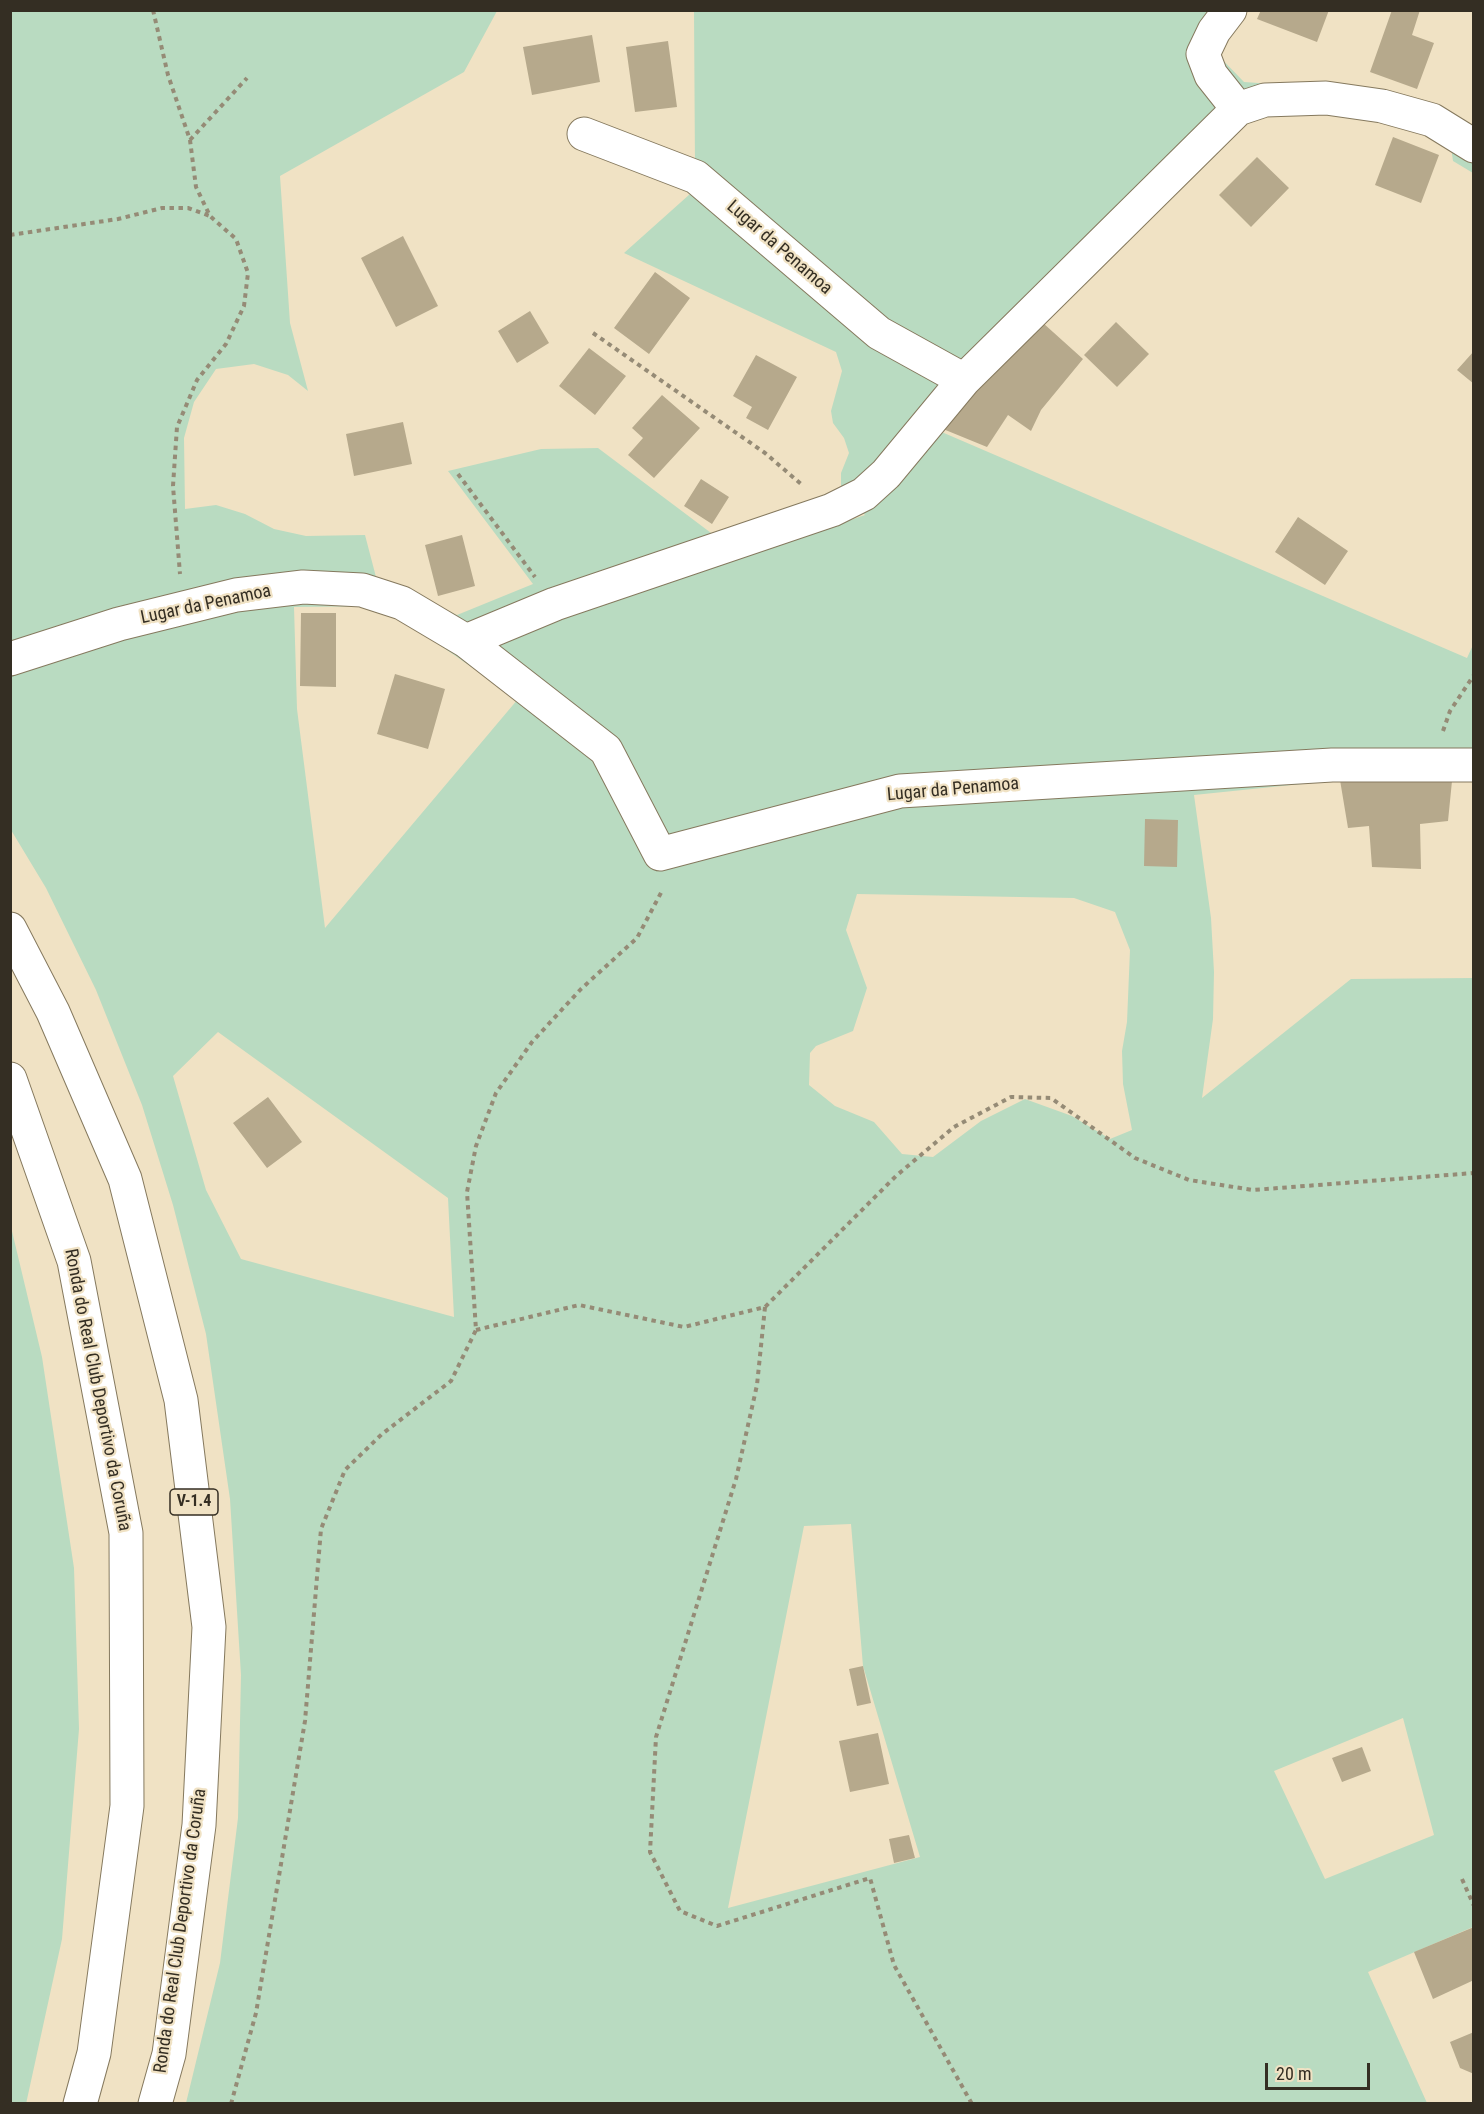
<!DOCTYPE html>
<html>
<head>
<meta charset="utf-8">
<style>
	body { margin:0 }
	#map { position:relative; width:1484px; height:2114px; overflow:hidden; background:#f0e2c4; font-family:"Roboto Condensed",sans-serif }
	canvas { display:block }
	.frame { position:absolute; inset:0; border:12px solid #342e23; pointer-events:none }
	.scale { position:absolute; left:1265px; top:2063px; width:105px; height:27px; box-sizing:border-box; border:3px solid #342e23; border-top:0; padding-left:8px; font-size:18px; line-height:21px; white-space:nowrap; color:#342e23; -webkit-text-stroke:4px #f0e2c4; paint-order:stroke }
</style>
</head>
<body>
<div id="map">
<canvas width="1484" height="2114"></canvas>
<div class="frame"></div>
<div class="scale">20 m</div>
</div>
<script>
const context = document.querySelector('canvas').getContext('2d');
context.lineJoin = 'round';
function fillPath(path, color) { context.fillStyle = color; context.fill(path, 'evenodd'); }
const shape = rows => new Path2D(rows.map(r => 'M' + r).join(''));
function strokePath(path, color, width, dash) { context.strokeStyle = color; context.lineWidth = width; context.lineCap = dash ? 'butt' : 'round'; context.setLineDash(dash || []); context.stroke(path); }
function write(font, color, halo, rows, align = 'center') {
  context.font = font + ' "Roboto Condensed",sans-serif'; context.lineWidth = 4.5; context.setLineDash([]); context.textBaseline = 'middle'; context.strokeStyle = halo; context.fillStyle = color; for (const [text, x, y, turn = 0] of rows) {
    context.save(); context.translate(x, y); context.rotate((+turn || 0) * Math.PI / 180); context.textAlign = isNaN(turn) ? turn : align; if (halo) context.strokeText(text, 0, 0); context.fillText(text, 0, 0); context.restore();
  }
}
fillPath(shape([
	[11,11,497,11,464,72,280,176,290,323,308,391,288,375,254,364,216,369,194,402,184,438,185,509,216,505,245,514,274,529,306,536,365,535,376,577,457,615,533,584,448,471,541,449,598,448,743,557,865,515,843,493,841,486,841,473,849,453,844,438,833,423,831,411,842,371,836,352,624,253,690,194,695,168,694,11,1216,11,1213,50,1244,82,1360,90,1473,128,1473,173,1453,161,1450,140,1366,112,1252,116,1228,133,937,430,1467,658,1473,645,1473,782,1340,780,1194,795,1211,918,1214,972,1213,1019,1202,1098,1351,979,1473,978,1473,1927,1368,1972,1427,2103,186,2103,220,1963,238,1818,241,1675,230,1499,206,1334,173,1205,142,1105,96,990,46,888,11,830],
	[383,606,518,699,325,928,297,709,294,607],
	[857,894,1074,898,1115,912,1130,950,1127,1022,1122,1051,1123,1084,1132,1130,1110,1139,1072,1116,1025,1099,981,1121,933,1157,902,1154,874,1122,835,1106,809,1085,810,1053,816,1046,853,1031,867,988,846,930],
	[218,1032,448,1198,454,1317,241,1259,206,1190,173,1076],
	[851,1524,863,1666,920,1857,728,1908,804,1526],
	[1403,1718,1434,1835,1325,1879,1274,1771],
	[11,1227,42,1357,74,1568,79,1729,62,1939,26,2104,10,2103]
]), '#b9dbc1');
fillPath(shape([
	[1261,10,1329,10,1317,42,1257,19],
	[1392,10,1420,10,1412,35,1434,43,1417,89,1370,72],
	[592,35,600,82,532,95,523,47],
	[668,41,677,107,635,112,626,47],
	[1393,137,1439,155,1421,203,1375,185],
	[1257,157,1289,188,1251,227,1219,195],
	[403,236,438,306,396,327,361,258],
	[655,272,690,298,649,354,614,328],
	[530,311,549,343,517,363,498,331],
	[1116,322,1149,354,1117,387,1084,355],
	[1043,323,1083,359,1041,410,1031,431,1008,415,987,447,943,429,987,378],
	[589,348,626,376,595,415,559,386],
	[1474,351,1474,384,1457,370],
	[756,355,797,377,768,430,746,418,752,407,733,396],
	[662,395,700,428,654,478,628,455,643,438,632,428],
	[403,422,412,464,354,476,346,434],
	[701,479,729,497,712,524,684,506],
	[1298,517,1348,551,1325,585,1275,552],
	[462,535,475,586,438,596,425,545],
	[301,613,336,613,336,687,300,686],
	[395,674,445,689,428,749,377,734],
	[1340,780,1452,781,1448,821,1420,824,1421,869,1372,867,1369,826,1348,828],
	[1145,819,1178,820,1177,867,1144,866],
	[268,1097,302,1142,267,1168,233,1123],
	[863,1666,871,1703,857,1706,849,1669],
	[878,1733,889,1784,850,1792,839,1741],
	[1362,1747,1371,1771,1342,1782,1332,1758],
	[909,1835,915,1858,894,1863,889,1839],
	[1474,1927,1474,1980,1433,1999,1414,1952],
	[1474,2032,1474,2074,1460,2068,1450,2042]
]), '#b6a98c');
const minor = shape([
	[1230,10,1214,31,1203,54,1211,75,1238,109],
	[584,134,696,177,879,333,964,380],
	[466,641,555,604,832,510,864,494,886,474,964,380,1238,109,1265,100,1326,98,1382,106,1432,120,1474,146],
	[10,659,119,624,236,595,303,587,362,590,402,603,466,641,606,750,660,854,900,791,1332,765,1474,765]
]);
const highway = shape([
	[10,929,53,1012,125,1179,181,1400,209,1627,199,1825,169,2054,155,2104],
	[10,1079,74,1261,126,1533,127,1806,94,2053,80,2104]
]);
strokePath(minor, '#85795e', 35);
strokePath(highway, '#85795e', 35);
strokePath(shape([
	[153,10,168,75,190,140,196,187,210,216,236,239,248,273,244,306,226,344,197,380,177,427,173,486,180,574],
	[190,140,247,78],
	[10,235,118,219,162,208,188,208,210,216],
	[593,333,765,453,801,484],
	[458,474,535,577],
	[1443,731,1450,711,1474,675],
	[765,1307,757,1385,736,1479,656,1737,650,1852,680,1911,717,1926,870,1878,894,1965,972,2104],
	[476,1330,579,1305,684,1327,765,1307,896,1176,954,1127,1011,1097,1051,1098,1135,1158,1189,1180,1253,1190,1474,1173],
	[1462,1879,1474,1906],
	[231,2104,256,2013,305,1721,321,1529,345,1470,382,1434,451,1381,476,1330,467,1192,476,1146,496,1093,532,1042,581,989,637,938,663,889]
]), '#958b76', 4, [4.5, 4.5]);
strokePath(minor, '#fff', 33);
strokePath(highway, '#fff', 33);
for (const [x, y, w] of [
	[194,1502,48]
]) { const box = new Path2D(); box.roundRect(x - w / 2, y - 13, w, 26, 4.5); context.fillStyle = '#f0e2c4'; context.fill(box); strokePath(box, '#342e23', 1.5); }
write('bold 16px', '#342e23', null, [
	["V-1.4",194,1502]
]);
write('18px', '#342e23', '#f0e2c4', [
	["Lugar da Penamoa",779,248,41],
	["Lugar da Penamoa",206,605,-12],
	["Lugar da Penamoa",953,790,-5],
	["Ronda do Real Club Deportivo da Coruña",97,1390,79],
	["Ronda do Real Club Deportivo da Coruña",181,1931,-82]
]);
</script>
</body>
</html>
